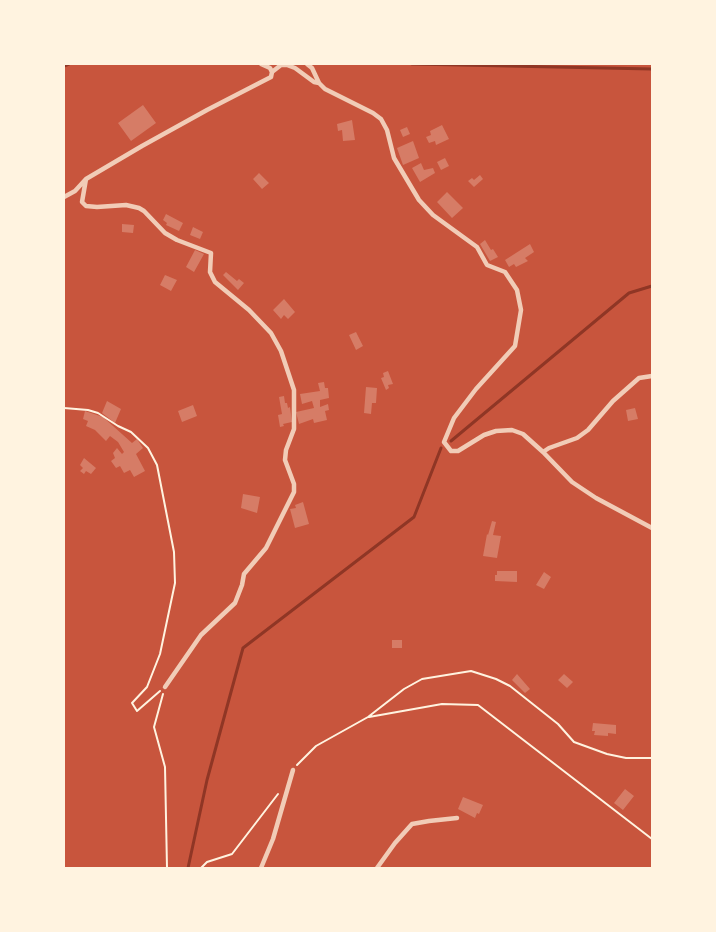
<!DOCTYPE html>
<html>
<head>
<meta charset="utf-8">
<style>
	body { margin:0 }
	#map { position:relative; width:716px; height:932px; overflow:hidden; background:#c8553d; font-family:"Asap Condensed",sans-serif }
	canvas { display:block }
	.frame { position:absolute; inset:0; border:65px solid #fff3e0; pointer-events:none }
</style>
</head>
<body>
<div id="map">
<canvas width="716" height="932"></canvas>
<div class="frame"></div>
</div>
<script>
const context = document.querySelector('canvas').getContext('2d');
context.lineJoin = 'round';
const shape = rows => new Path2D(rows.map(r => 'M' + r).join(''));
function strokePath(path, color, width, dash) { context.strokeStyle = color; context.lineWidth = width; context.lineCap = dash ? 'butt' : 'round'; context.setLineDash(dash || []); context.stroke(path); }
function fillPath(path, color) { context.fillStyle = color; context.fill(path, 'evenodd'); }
strokePath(shape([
	[412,64,652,69],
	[64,66,69,64],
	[451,441,629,293,652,286],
	[188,868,207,780,243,648,414,517,441,448]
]), '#8f3625', 3);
fillPath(shape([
	[143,105,156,123,131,141,118,123],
	[352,120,355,140,343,141,342,130,338,131,337,124],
	[442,125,449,139,436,145,435,141,429,143,426,137,431,135,430,131],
	[407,127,410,134,403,137,400,130],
	[413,141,419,158,403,165,397,148],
	[445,158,449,166,441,170,437,162],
	[421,163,424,170,433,168,435,173,420,182,412,168],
	[259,173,269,183,262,189,253,179],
	[480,175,483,179,474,187,468,181,472,178,474,180],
	[447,192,463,208,452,218,437,202],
	[166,214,183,223,179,231,166,225,167,223,163,220],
	[122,224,134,225,133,233,122,232],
	[193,227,203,232,200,239,190,235],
	[485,240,491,250,493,249,498,257,490,261,480,244],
	[530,244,534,252,525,258,528,261,516,267,514,264,509,267,505,260],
	[195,250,204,254,194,272,186,267],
	[226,272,237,281,239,279,244,283,238,290,223,275],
	[165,275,177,280,171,291,160,285],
	[284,299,295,312,288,319,284,315,281,319,273,310],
	[356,332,363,346,356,350,349,335],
	[388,371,393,384,388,385,389,388,386,390,381,378,384,377,383,373],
	[324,382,325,388,328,388,329,398,320,400,320,407,328,404,329,410,325,411,327,420,314,423,313,419,299,424,296,412,314,408,312,401,302,404,300,394,320,391,318,383],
	[366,387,377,388,376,403,372,403,371,414,364,413],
	[284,396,285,403,287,403,288,408,290,407,292,422,283,424,284,426,280,427,278,415,282,414,279,397],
	[107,401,121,409,115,423,102,413],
	[193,405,197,416,182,422,178,411],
	[635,408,638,419,628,421,626,410],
	[85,411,103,417,132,443,137,439,143,448,136,454,145,471,134,477,130,470,124,473,120,466,116,468,111,461,115,458,113,453,117,448,122,454,124,452,118,442,110,436,106,441,95,430,86,426,88,421,83,419],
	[84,458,96,468,91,474,86,471,84,474,80,471,83,468,80,465],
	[243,494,260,497,257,513,241,508],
	[303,502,309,524,295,528,290,509,296,508,295,505],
	[492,521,496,522,493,535,501,536,497,558,483,556,487,534,488,535],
	[497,571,517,571,517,582,495,581,495,575,497,575],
	[544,572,551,577,544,589,536,585],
	[392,640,402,640,402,648,392,648],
	[517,674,530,689,525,693,512,680],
	[564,674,573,682,567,688,558,680],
	[593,723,616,725,616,734,608,733,608,736,594,735,595,731,592,731],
	[625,789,634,796,623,810,614,803],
	[463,797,483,805,479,814,477,813,475,818,458,809]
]), '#d67c66');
strokePath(shape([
	[64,408,88,410,98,413,118,426,131,432,148,448,157,465,174,552,175,583,160,654,147,687,132,703,137,711,160,691],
	[163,694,154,727,165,767,167,868],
	[369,717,442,704,478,705,652,839],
	[297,765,316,746,368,717,404,689,422,679,471,671,496,679,510,686,558,724,574,742,607,754,626,758,652,758],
	[201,868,207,862,232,854,278,794]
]), '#fff3e0', 2);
strokePath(shape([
	[261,64,270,68,272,72],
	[307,64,312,68,319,83,325,89,373,113,381,119,387,130,394,158,419,200,433,215,477,247,487,265,505,272,517,290,521,310,515,346,476,389,454,418,444,442,451,451,458,451,484,435,496,431,512,430,523,434,543,452,549,448,577,438,588,430,613,401,639,378,652,376],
	[86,179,82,202,86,206,97,207,126,205,139,208,144,211,165,233,177,240,211,253,210,272,215,282,249,310,271,333,281,351,294,390,294,429,286,450,285,460,294,484,294,492,266,548,244,574,242,585,235,603,201,635,165,687],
	[64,197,75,191,86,179,142,146,207,110,271,77,272,72,281,65,287,65,295,68,314,82,319,83],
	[543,452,572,482,596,498,652,528],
	[261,868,273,839,293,770],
	[377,868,395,843,412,824,429,821,457,818]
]), '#f1ccb7', 4.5);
</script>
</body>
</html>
